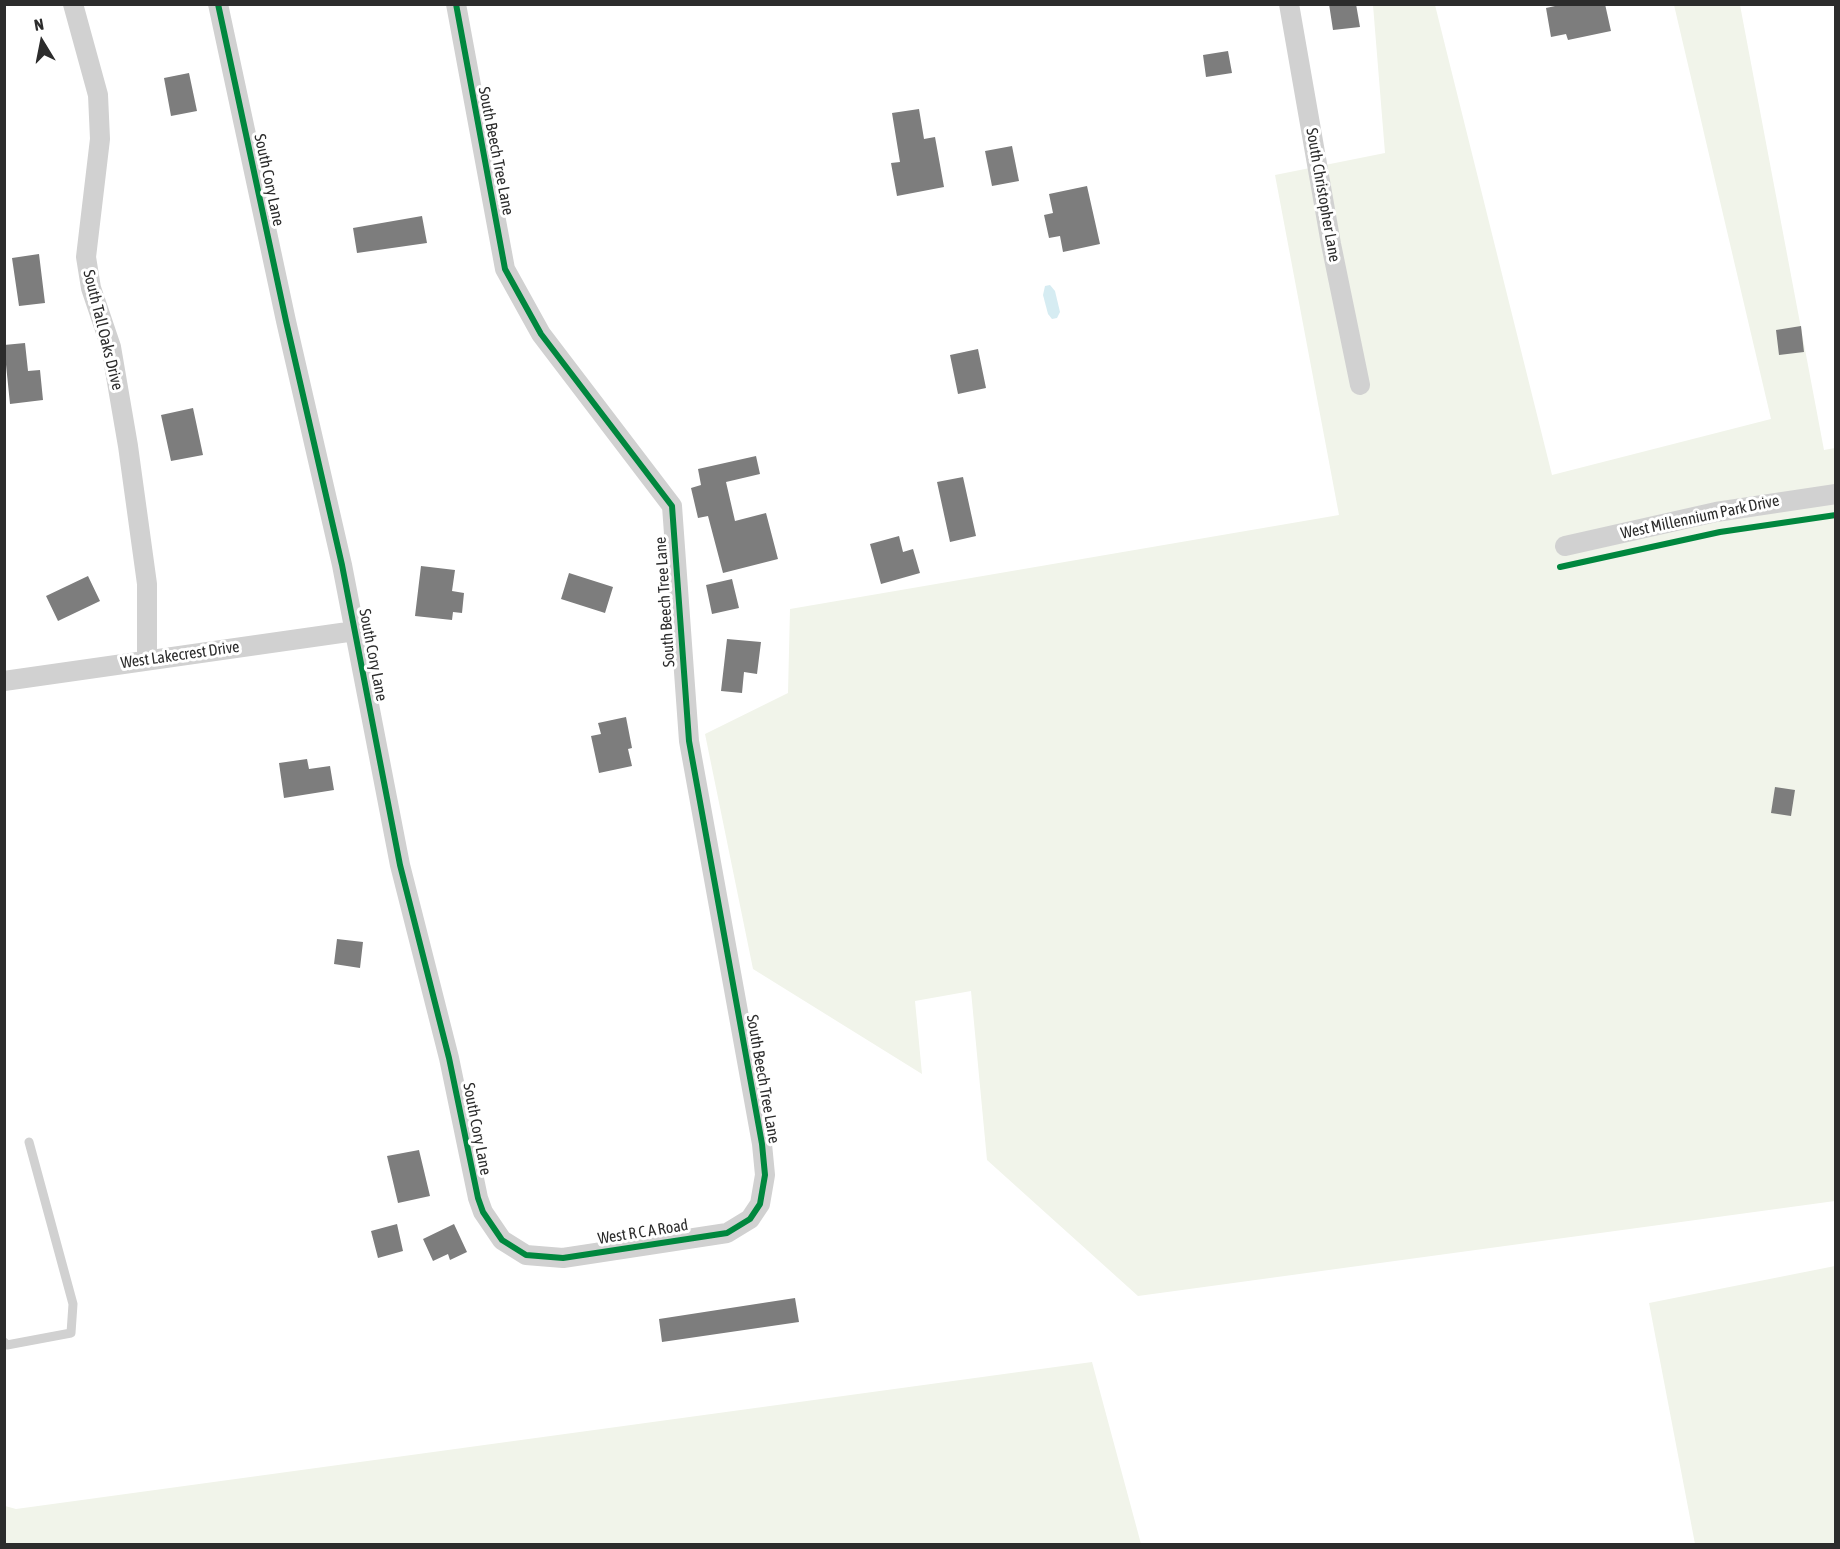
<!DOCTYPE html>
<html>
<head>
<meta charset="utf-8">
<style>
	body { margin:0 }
	#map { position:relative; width:1840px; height:1549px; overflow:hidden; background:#fff; font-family:"Asap Condensed",sans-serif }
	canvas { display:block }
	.frame { position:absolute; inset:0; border:6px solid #2c2c2c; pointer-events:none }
	.north { position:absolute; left:12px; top:12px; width:60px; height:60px; -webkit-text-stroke:4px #fff; paint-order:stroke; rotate:350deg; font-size:16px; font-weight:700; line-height:24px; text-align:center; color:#2c2c2c }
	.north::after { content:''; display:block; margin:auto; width:21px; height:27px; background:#2c2c2c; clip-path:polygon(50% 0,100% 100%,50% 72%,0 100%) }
</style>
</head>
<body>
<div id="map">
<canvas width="1840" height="1549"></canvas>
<div class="frame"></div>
<div class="north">N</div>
</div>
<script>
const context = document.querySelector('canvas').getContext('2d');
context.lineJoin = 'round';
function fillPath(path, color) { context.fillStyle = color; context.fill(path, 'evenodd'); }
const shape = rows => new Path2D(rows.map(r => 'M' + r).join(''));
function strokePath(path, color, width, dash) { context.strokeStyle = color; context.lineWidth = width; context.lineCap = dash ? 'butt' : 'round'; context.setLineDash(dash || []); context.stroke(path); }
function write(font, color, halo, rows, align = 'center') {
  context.font = font + ' "Asap Condensed",sans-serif'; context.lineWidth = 6; context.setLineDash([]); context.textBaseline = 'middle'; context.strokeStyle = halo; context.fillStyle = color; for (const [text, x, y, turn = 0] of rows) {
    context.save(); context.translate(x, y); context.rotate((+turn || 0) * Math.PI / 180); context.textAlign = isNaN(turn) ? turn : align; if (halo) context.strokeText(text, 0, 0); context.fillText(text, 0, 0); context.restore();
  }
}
fillPath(shape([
	[1373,5,1435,5,1552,475,1771,419,1674,5,1740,5,1824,450,1835,448,1835,1201,1138,1296,987,1160,971,991,915,1001,922,1074,753,969,705,734,788,693,790,609,1339,515,1275,175,1385,153],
	[1835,1266,1835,1544,1695,1544,1649,1303],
	[1092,1362,1141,1544,5,1544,5,1506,16,1509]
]), '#f1f4ea');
fillPath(shape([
	[1050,285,1055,291,1060,312,1057,318,1052,319,1048,314,1043,295,1045,286]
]), '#d6ecf2');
fillPath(shape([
	[1329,4,1356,4,1360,27,1333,30],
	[1564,4,1605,4,1611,31,1568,40,1566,34,1551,37,1546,8],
	[1228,51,1232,73,1206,77,1203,55],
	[189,73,197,111,171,116,164,78],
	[919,109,924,139,935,137,944,187,897,196,891,163,900,162,892,113],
	[1012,146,1019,181,992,186,985,151],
	[1087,186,1100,244,1063,252,1060,236,1049,238,1044,215,1053,213,1049,194],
	[422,216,427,243,357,253,353,228],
	[39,254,45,303,19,306,12,258],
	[1801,326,1804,352,1779,355,1776,330],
	[25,343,28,371,40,370,43,400,10,404,4,345],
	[978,349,986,388,958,394,950,355],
	[193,408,203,455,171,461,161,415],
	[756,456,760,474,726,482,735,521,766,513,778,559,723,573,708,516,698,518,691,488,701,485,698,469],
	[963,477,976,536,950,542,937,482],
	[899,536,903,552,913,549,920,573,881,584,870,544],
	[421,566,455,570,452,591,464,593,462,613,453,612,452,620,415,616],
	[569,573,613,587,605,613,561,599],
	[88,576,100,601,58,621,46,596],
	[732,579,739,608,712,614,706,585],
	[727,639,761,642,757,674,744,672,742,693,721,691],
	[626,717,632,748,628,749,632,766,599,773,591,736,601,734,598,723],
	[307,759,309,769,330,766,334,790,284,798,279,763],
	[1775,787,1795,790,1791,816,1771,813],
	[337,939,363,942,360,968,334,964],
	[419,1150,430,1196,398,1203,387,1156],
	[397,1224,403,1251,378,1258,371,1231],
	[454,1224,467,1252,450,1260,448,1254,433,1261,423,1239],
	[795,1298,799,1322,662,1342,659,1319]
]), '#7d7d7d');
strokePath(shape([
	[4,1342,7,1345,71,1333,73,1304,29,1142]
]), '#d1d1d1', 9);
strokePath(shape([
	[73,4,98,95,100,139,86,257,91,288,111,347,128,446,147,584,147,659],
	[218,4,286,321,342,565,400,865,449,1058,478,1198,483,1212,502,1240,526,1255,563,1258,727,1233,750,1219,760,1204,765,1175,762,1144,689,741,672,506,541,334,505,269,456,4],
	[1289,4,1331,244,1360,385],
	[1565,546,1716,512,1836,494],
	[4,681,355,631]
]), '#d1d1d1', 20);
strokePath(shape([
	[218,4,286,321,342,565,400,865,449,1058,478,1198,483,1212,502,1240,526,1255,563,1258,727,1233,750,1219,760,1204,765,1175,762,1144,689,741,672,506,541,334,505,269,456,4],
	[1560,567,1720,532,1836,515]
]), '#00873e', 6);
write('16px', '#2c2c2c', '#fff', [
	["South Beech Tree Lane",496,151,79],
	["South Cory Lane",269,180,78],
	["South Christopher Lane",1323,195,80],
	["South Tall Oaks Drive",103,330,76],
	["West Millennium Park Drive",1700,517,-12],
	["South Beech Tree Lane",665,602,-94],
	["West Lakecrest Drive",180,655,-8],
	["South Cory Lane",373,655,79],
	["South Beech Tree Lane",763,1079,80],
	["South Cory Lane",477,1129,79],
	["West R C A Road",643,1232,-9]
]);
</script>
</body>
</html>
